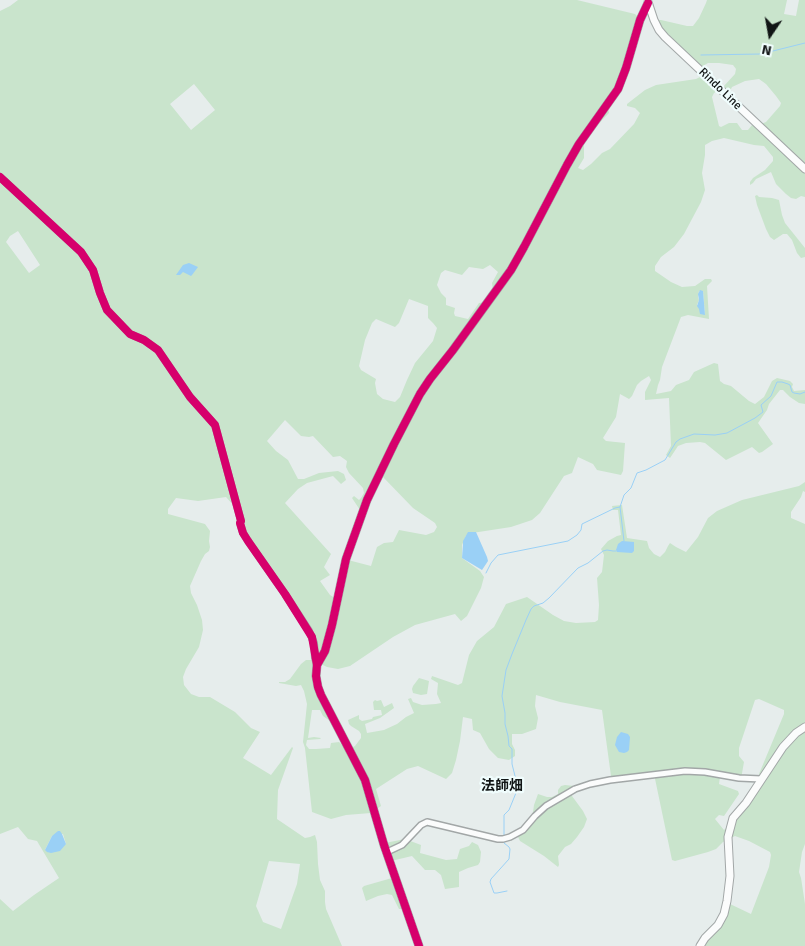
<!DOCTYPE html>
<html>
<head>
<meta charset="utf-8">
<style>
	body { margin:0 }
	#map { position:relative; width:805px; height:946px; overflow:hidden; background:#e6edec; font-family:Signika,sans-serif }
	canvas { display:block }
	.north { position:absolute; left:745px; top:10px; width:50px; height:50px; -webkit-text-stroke:4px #f0fdfd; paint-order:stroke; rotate:192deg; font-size:14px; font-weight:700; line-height:20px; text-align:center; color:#111515 }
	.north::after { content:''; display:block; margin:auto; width:18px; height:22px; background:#111515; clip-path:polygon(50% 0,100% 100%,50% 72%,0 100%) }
</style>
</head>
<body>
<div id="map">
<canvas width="805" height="946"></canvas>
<div class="north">N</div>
</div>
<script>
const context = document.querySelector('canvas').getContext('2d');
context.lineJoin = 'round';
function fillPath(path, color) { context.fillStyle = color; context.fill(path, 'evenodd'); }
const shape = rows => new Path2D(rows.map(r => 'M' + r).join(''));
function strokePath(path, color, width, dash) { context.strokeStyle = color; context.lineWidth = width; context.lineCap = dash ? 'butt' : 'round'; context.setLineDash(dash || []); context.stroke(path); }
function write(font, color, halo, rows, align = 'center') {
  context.font = font + ' Signika,"Noto Sans JP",sans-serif'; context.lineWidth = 4.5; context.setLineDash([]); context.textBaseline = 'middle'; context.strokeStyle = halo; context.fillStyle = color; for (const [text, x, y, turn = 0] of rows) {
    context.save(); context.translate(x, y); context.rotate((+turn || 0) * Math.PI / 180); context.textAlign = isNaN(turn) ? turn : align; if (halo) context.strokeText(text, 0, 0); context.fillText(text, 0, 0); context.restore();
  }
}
fillPath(shape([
	[18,0,577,0,635,14,638,17,637,23,640,33,625,77,608,108,609,113,603,119,587,138,584,144,584,158,578,168,583,170,591,164,602,153,610,149,634,124,640,113,635,108,627,106,627,104,645,90,656,85,696,79,700,77,703,78,718,91,714,93,712,97,719,126,721,127,729,123,737,123,742,130,748,130,752,125,756,126,766,122,780,106,781,103,776,96,766,84,759,79,745,81,732,87,730,91,741,105,723,87,735,74,736,69,733,65,719,63,708,63,701,67,663,32,658,20,661,20,687,26,693,26,699,18,706,3,707,0,787,0,784,14,796,16,799,0,805,0,805,197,801,196,796,199,791,198,786,194,776,184,771,172,756,179,753,183,750,185,750,182,753,178,765,170,773,161,773,157,764,146,754,145,724,138,712,141,705,145,705,155,702,173,705,190,701,202,684,234,674,247,661,257,655,266,655,271,671,282,682,287,695,286,705,279,711,279,712,281,707,286,709,319,688,315,681,317,662,367,660,380,658,385,656,394,671,391,676,385,689,380,694,372,714,363,718,364,720,381,724,384,731,386,749,401,755,404,764,397,772,381,777,378,790,381,793,384,792,387,794,391,805,390,805,404,799,403,790,397,783,390,780,390,769,404,767,410,758,423,773,444,762,452,759,453,752,447,726,460,705,443,700,442,686,443,678,446,670,458,666,455,671,446,669,398,645,400,645,392,651,380,649,376,641,381,637,385,632,396,629,399,620,394,616,417,603,438,606,441,625,443,623,471,621,475,597,470,593,464,578,457,572,473,564,476,540,513,532,520,511,527,472,533,466,536,462,545,462,558,480,571,484,577,481,588,467,616,461,621,455,614,415,625,393,637,350,666,338,669,327,667,321,664,316,656,314,637,244,530,234,506,226,497,198,501,176,498,168,509,168,514,205,524,210,531,209,541,210,547,209,551,205,554,201,561,190,586,191,593,197,605,202,620,203,630,199,647,186,669,183,677,184,685,191,694,199,697,210,697,235,712,251,728,260,732,243,758,271,775,292,747,293,748,278,790,277,819,305,838,310,837,315,835,317,842,318,864,320,880,325,891,325,902,326,909,342,946,0,946,0,899,13,911,34,895,59,878,37,841,28,839,18,827,0,834,0,11,10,6],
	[194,84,215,110,191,130,170,104],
	[18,231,40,265,29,273,6,242,10,236],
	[490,265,498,272,492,283,493,291,486,302,479,303,468,319,455,316,454,313,455,308,446,305,446,298,441,293,437,285,441,273,445,270,462,275,469,267,483,269],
	[699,291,703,291,705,315,697,305,699,300,698,297],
	[409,299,428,306,428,318,433,323,437,328,433,341,415,363,407,380,400,397,395,402,383,399,377,394,375,383,376,379,361,370,359,366,365,340,372,323,376,319,395,327,399,323],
	[285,420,301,436,309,437,313,436,333,457,340,456,347,461,346,467,349,473,363,488,364,493,361,498,359,500,354,496,352,498,360,510,377,474,382,476,413,508,435,523,437,527,434,532,426,535,399,530,393,542,384,543,377,547,371,566,348,560,335,598,330,595,320,581,330,575,324,567,331,554,285,503,298,489,307,483,333,476,341,484,346,480,344,474,338,471,319,473,304,479,298,479,288,460,276,451,267,441],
	[63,834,66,844,45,850,52,836],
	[269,861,300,864,297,884,281,929,263,922,256,906],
	[757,195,759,197,772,198,779,200,782,215,785,223,805,248,805,257,801,258,797,253,792,240,787,234,783,234,774,240,770,237,766,229,757,205,755,196],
	[805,482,805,492,803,491,801,497,791,512,791,518,805,524,805,844,802,852,799,872,801,878,805,904,805,946,702,946,730,904,751,914,769,867,771,855,770,852,749,841,735,836,723,842,716,849,708,852,675,861,672,860,654,774,614,777,611,776,602,710,560,702,536,695,535,706,538,718,536,729,522,734,512,734,512,744,515,750,515,756,509,760,498,758,489,749,480,733,473,730,472,719,463,717,460,741,456,760,452,773,446,779,418,766,407,769,376,789,381,806,371,813,346,815,331,819,312,812,305,748,303,742,307,704,304,691,301,685,296,686,279,683,279,682,285,682,290,679,301,664,306,660,313,660,314,678,332,720,330,721,323,716,320,710,312,710,308,738,314,737,321,738,320,739,307,740,306,745,309,749,316,749,330,748,331,743,339,742,347,750,355,746,361,738,361,734,359,731,351,726,349,724,348,720,359,715,359,719,362,721,372,719,373,717,382,715,381,710,374,710,373,702,375,700,377,701,381,700,384,707,392,703,394,708,380,718,365,724,367,733,384,730,397,724,406,717,414,713,408,699,411,698,413,702,422,705,436,704,441,703,437,694,438,683,431,679,432,676,458,685,462,683,469,655,477,641,494,627,506,604,527,597,553,615,564,621,576,623,595,622,598,620,599,605,597,578,602,572,604,555,601,549,608,541,617,536,621,535,618,510,613,510,612,506,622,505,627,538,647,541,649,548,654,554,660,557,665,552,668,546,670,543,676,547,686,552,698,537,708,518,717,511,742,500,799,486],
	[759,699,784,710,784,714,759,774,762,779,729,825,724,830,715,819,719,815,724,816,739,794,738,791,719,784,720,777,741,779,744,762,739,756,739,748,755,700],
	[419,678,429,681,427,694,421,695,413,693,412,689,413,686],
	[565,785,574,786,575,788,572,796,583,811,587,819,584,827,577,837,571,844,565,847,558,856,559,865,558,867,544,856,520,841,518,837,535,817,533,812,534,805,538,794,547,797,552,797,558,794,558,790,561,786],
	[405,839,421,845,420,853,446,860,457,859,460,849,469,846,472,842,478,845,481,852,480,862,478,865,468,868,459,872,459,887,445,889,441,875,435,870,425,870,412,856,391,861,385,843],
	[392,878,403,907,401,909,399,909,392,895,387,894,378,896,366,901,362,888,364,886]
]), '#c9e4cc');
fillPath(shape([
	[189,263,198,267,192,275,191,276,183,272,180,275,176,275,183,265],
	[700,290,703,291,705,315,700,314,699,309,697,306,699,300,698,294],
	[468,532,476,532,487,557,488,561,482,570,462,558,463,544,463,541],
	[622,541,634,542,634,551,632,553,617,552,616,550,618,544],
	[621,732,628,734,630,737,629,750,627,752,624,753,619,752,615,745,617,737],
	[58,831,60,831,62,834,66,844,60,851,51,853,47,852,45,850,52,836]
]), '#9ad0f6');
strokePath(shape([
	[701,55,761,54,805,43],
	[620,507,624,541],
	[486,573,491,563,498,555,568,541,577,535,581,530,582,524,615,508,620,507,624,495,631,488,637,473,646,470,665,460,676,442,680,439,694,434,715,435,727,433,755,418,763,412,761,405,771,396,777,382,782,382,788,384,790,385,792,392,794,393,800,394,805,392],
	[504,837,504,815,509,810,518,788,512,764,512,749,509,746,508,736,505,724,505,713,502,696,506,670,512,654,526,620,531,609,534,606,543,603,549,598,578,568,588,563,603,551,607,550,613,551,616,551],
	[504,841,504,843,509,847,510,849,509,859,491,879,490,882,494,893,497,893,507,891]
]), '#9ad0f6', 1);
const street = shape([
	[0,177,81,252,93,270,100,293,107,310,130,334,144,340,158,350,190,397,215,425,241,521,240,523,243,533,248,541,285,594,309,631,314,643,315,658,317,665],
	[387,852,402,845,421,825,427,822,498,839,503,839,510,837,523,830,535,816,546,806,575,789,590,784,610,780,685,771,705,772,739,778,761,779]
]);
const secondary = shape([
	[648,2,654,20,659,30,665,37,805,169],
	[419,946,384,845,365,780,321,695,318,687,316,676,317,665,325,651,332,625,346,559,367,500,394,444,420,394,430,379,453,350,511,270,524,247,567,165,579,144,618,89,626,68,640,20,648,3],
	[700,946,705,938,718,925,724,914,727,901,730,876,728,837,733,818,746,803,783,747,796,733,805,727]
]);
strokePath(street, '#a2a7a7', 8);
strokePath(secondary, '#a2a7a7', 9);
strokePath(street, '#fbfcfc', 5);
strokePath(secondary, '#fbfcfc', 7);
strokePath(shape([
	[0,177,81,252,93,270,100,293,107,310,130,334,144,340,158,350,190,397,215,425,241,521,240,523,243,533,248,541,285,594,312,637,317,665,316,676,318,687,321,695,365,780,384,845,419,946],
	[317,665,325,651,332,625,346,559,367,500,394,444,420,394,430,379,453,350,511,270,524,247,567,165,579,144,618,89,626,68,640,20,648,3]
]), '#d6006c', 8);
write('12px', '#111515', '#f0fdfd', [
	["Rindo Line",720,89,44]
]);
write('bold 14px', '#111515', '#f0fdfd', [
	["法師畑",502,786]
]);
</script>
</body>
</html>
